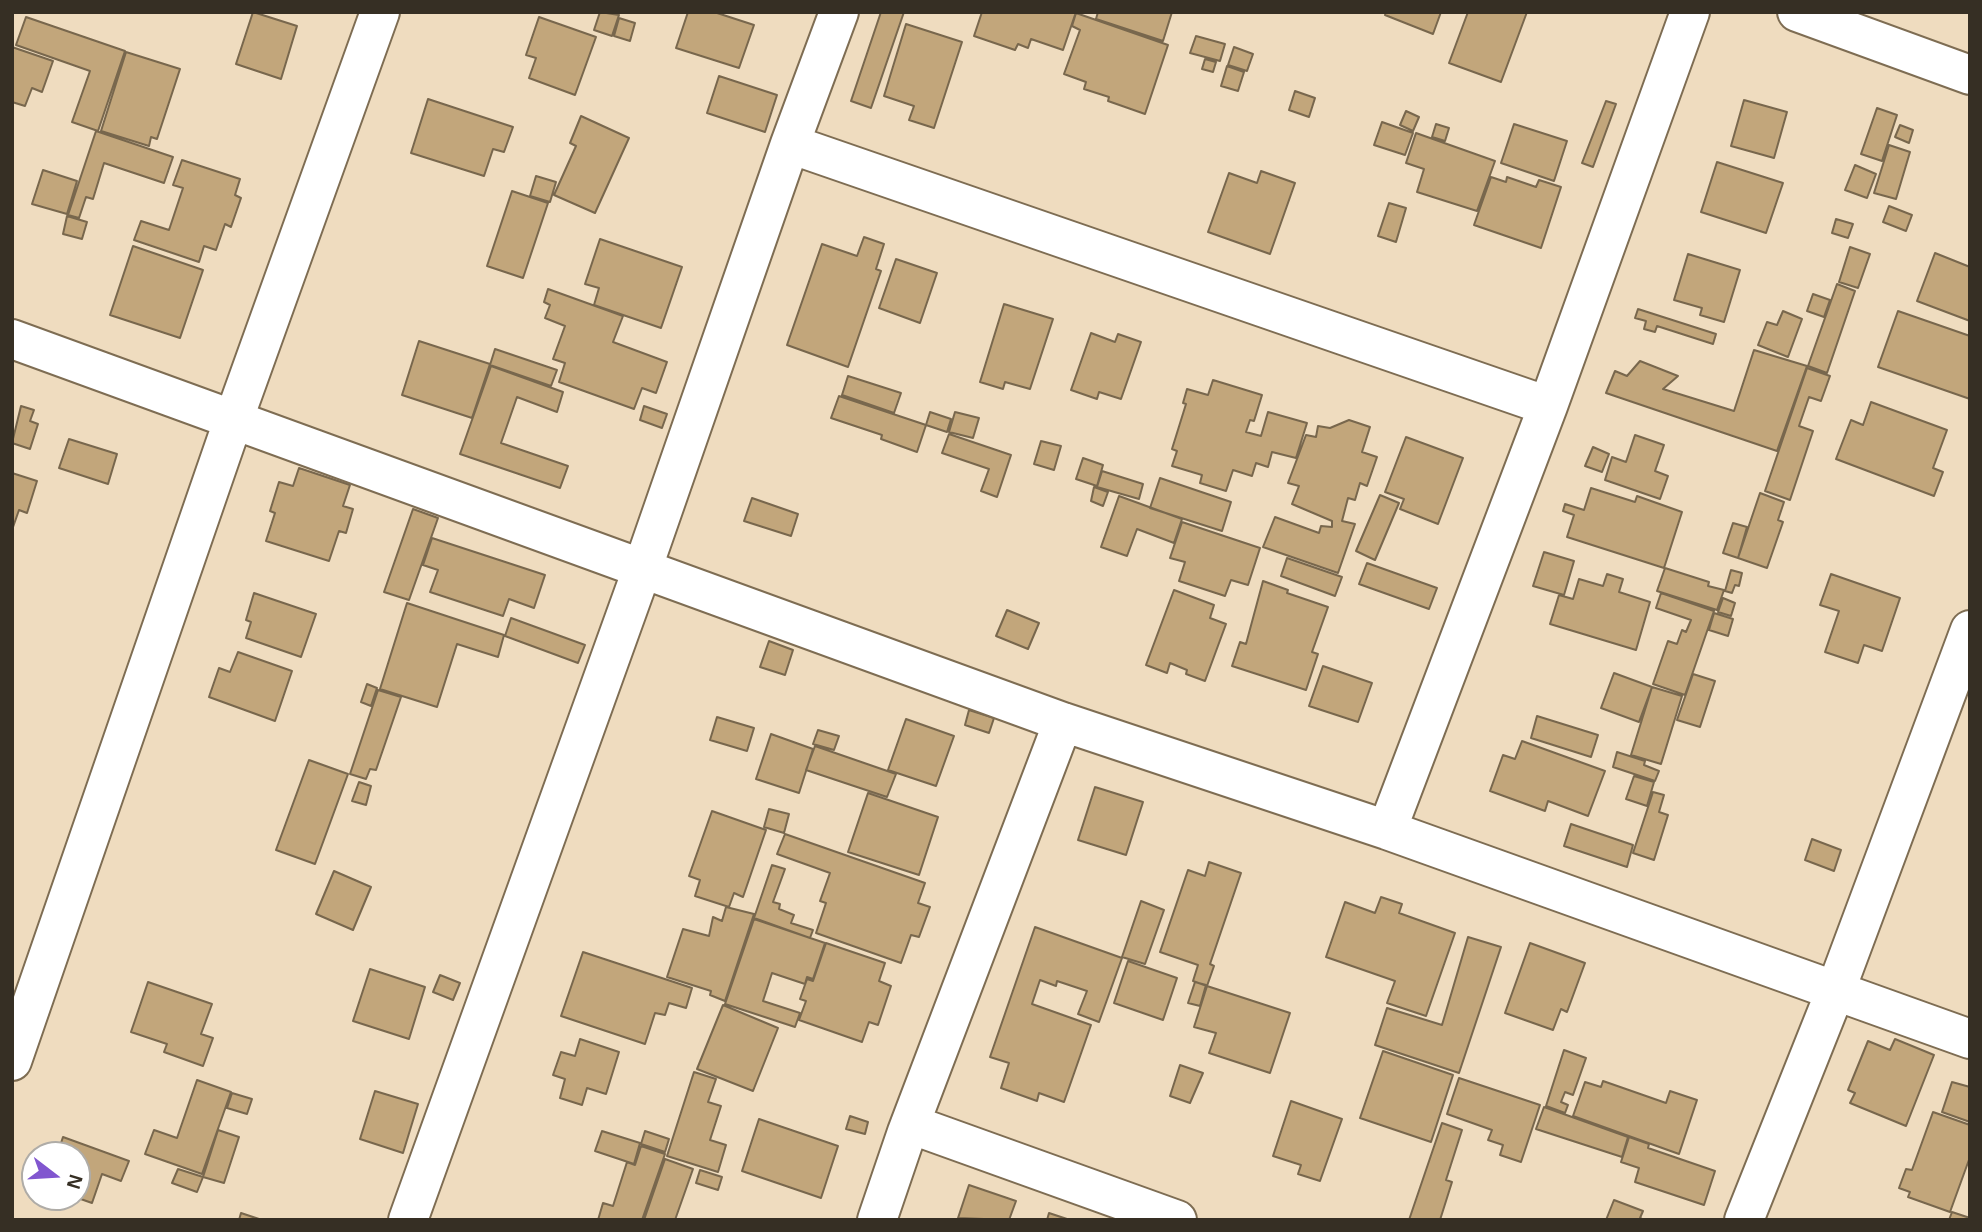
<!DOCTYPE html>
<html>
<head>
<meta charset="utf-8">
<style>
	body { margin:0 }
	#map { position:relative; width:1982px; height:1232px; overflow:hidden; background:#efdcbf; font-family:Helvetica,sans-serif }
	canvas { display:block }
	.frame { position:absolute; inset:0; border:14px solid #362f24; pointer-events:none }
	.north { position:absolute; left:21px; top:1141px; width:70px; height:70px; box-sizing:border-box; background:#fff; border:2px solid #afaca7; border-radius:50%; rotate:107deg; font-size:19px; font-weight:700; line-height:28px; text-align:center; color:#362f24 }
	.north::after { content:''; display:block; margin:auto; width:24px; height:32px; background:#8156cf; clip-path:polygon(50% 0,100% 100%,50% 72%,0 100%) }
</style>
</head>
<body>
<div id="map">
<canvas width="1982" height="1232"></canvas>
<div class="frame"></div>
<div class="north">N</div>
</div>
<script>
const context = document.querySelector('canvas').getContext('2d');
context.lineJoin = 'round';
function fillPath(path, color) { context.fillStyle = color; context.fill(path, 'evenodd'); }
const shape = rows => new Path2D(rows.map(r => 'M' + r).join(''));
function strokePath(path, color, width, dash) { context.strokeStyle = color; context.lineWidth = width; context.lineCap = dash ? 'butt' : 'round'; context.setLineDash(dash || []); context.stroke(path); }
const building = shape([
	[253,12,297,26,281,79,236,64,253,12],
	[600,12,619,15,612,36,594,30,600,12],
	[688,12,714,12,754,25,739,68,676,48,688,12],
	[881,12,904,12,871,108,851,101,881,12],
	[982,12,1076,12,1063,50,1031,39,1028,48,1018,44,1015,50,974,36,982,12],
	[1098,12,1172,12,1163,41,1096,19,1098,12],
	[1386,12,1441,12,1433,34,1385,15,1386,12],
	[1468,12,1527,12,1501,82,1449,63,1468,12],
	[1076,13,1168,45,1145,114,1108,101,1109,97,1084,89,1086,82,1064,74,1080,30,1072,26,1076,13],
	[26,17,125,51,98,131,72,122,90,71,16,45,26,17],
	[539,17,596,37,575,95,529,78,536,58,526,55,539,17],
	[619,18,635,23,630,41,614,36,619,18],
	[906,24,962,42,934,128,909,120,914,106,884,96,906,24],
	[1196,36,1225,44,1220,61,1190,53,1196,36],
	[12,47,53,61,42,92,32,88,25,106,12,102,12,47],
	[1234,47,1253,54,1247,71,1228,65,1234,47],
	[126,52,180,69,157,139,151,137,149,146,101,131,126,52],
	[1205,59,1216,62,1213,72,1202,69,1205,59],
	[1227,66,1244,72,1238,91,1221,86,1227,66],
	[719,76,777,95,765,132,707,113,719,76],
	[1295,91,1315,98,1309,117,1289,110,1295,91],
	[428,99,513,127,504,152,493,149,484,176,411,153,428,99],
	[1744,100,1787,112,1774,158,1731,146,1744,100],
	[1606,101,1616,104,1593,167,1582,163,1606,101],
	[1877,108,1897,115,1882,161,1861,154,1877,108],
	[1406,111,1419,117,1413,131,1400,125,1406,111],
	[581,116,629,138,595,213,554,195,576,146,570,143,581,116],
	[1382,122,1413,133,1405,155,1374,145,1382,122],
	[1436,124,1449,128,1445,141,1432,137,1436,124],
	[1514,124,1567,141,1554,181,1501,163,1514,124],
	[1900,125,1913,130,1909,143,1895,137,1900,125],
	[96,131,173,157,164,183,104,163,93,199,86,197,79,218,68,215,96,131],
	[1416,133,1495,161,1477,211,1417,192,1424,169,1406,163,1416,133],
	[1889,145,1910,152,1896,199,1874,193,1889,145],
	[182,160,240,179,235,195,241,198,231,227,225,224,216,250,204,246,199,262,134,240,141,221,169,230,183,188,173,185,182,160],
	[1717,162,1783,183,1766,233,1701,212,1717,162],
	[1855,165,1876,174,1867,198,1845,190,1855,165],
	[43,170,77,181,67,214,32,204,43,170],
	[1261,171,1295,183,1270,254,1208,232,1229,173,1257,183,1261,171],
	[536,176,556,182,550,202,530,196,536,176],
	[1491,177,1506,182,1507,177,1536,187,1539,180,1561,187,1541,248,1474,225,1491,177],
	[512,191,548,203,523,278,487,266,512,191],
	[1389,203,1406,208,1396,242,1378,236,1389,203],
	[1889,206,1912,215,1906,231,1883,222,1889,206],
	[67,216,87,222,82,239,63,234,67,216],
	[1836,219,1853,224,1848,238,1832,233,1836,219],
	[864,237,884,244,876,269,881,271,848,367,787,345,822,244,857,256,864,237],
	[600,239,682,267,661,328,594,305,599,288,585,284,600,239],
	[133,246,203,270,180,338,110,315,133,246],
	[1850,247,1870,254,1858,288,1839,282,1850,247],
	[1935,253,1970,267,1970,321,1917,301,1935,253],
	[1688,254,1740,270,1724,322,1700,315,1702,308,1674,300,1688,254],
	[896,259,937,273,920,323,879,308,896,259],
	[1837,284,1855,291,1827,373,1808,366,1837,284],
	[548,289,623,316,613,342,667,362,656,393,642,388,634,409,559,382,565,363,553,359,565,326,545,318,550,305,544,302,548,289],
	[1813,294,1830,300,1824,317,1807,311,1813,294],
	[1004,304,1053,319,1030,389,1005,382,1003,389,980,382,1004,304],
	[1638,309,1716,334,1713,344,1657,326,1655,332,1644,329,1646,321,1635,318,1638,309],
	[1783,311,1802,319,1788,357,1758,345,1767,322,1777,325,1783,311],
	[1898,311,1970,336,1970,399,1878,367,1898,311],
	[1091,333,1115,342,1118,334,1141,342,1121,399,1099,392,1097,399,1071,390,1091,333],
	[419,341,490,364,472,418,402,395,419,341],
	[495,349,557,370,551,386,490,365,495,349],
	[1754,350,1807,366,1777,451,1606,393,1615,371,1627,376,1640,361,1678,376,1663,389,1734,411,1754,350],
	[491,366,563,392,557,412,517,397,501,443,568,466,560,488,460,454,491,366],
	[1807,368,1830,376,1821,401,1809,397,1799,426,1813,431,1790,500,1765,491,1807,368],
	[848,376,901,393,894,413,842,395,848,376],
	[1213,380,1262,395,1254,421,1250,420,1246,432,1261,436,1268,412,1307,423,1296,458,1272,452,1268,467,1256,463,1252,476,1233,470,1226,491,1200,483,1202,475,1172,466,1177,451,1172,449,1186,404,1183,403,1187,389,1208,395,1213,380],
	[839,396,926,425,917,452,881,439,882,435,831,418,839,396],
	[1871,402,1947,430,1933,468,1943,472,1934,496,1836,459,1851,420,1863,425,1871,402],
	[21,406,34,410,30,421,38,424,30,449,12,443,21,406],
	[644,406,667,414,662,428,640,420,644,406],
	[930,412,951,419,947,432,926,425,930,412],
	[955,412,979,418,973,438,949,432,955,412],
	[1349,420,1370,427,1362,452,1377,457,1367,486,1360,483,1355,500,1348,498,1342,521,1355,524,1338,573,1263,547,1275,517,1319,533,1321,526,1332,527,1332,521,1292,504,1299,486,1288,483,1306,435,1316,437,1318,426,1330,428,1349,420],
	[949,434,1011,455,997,497,981,491,989,469,942,453,949,434],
	[1635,435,1664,445,1655,471,1668,476,1660,499,1605,480,1612,457,1626,462,1635,435],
	[1406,437,1463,458,1438,524,1400,509,1404,499,1385,492,1406,437],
	[69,439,117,454,108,484,59,468,69,439],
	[1041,441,1061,446,1054,470,1034,464,1041,441],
	[1593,447,1609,454,1602,472,1585,466,1593,447],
	[1083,458,1103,465,1097,486,1076,479,1083,458],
	[299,468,350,485,343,506,353,509,346,533,339,531,329,561,266,541,275,513,270,511,279,482,293,486,299,468],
	[1102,471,1143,484,1139,499,1097,487,1102,471],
	[12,473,37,481,27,513,19,510,12,530,12,473],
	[1160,478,1231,502,1222,531,1150,508,1160,478],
	[1094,487,1108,492,1103,506,1091,501,1094,487],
	[1591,488,1635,502,1637,496,1682,512,1664,568,1567,537,1574,515,1563,511,1565,504,1584,510,1591,488],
	[1760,493,1784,502,1778,520,1783,522,1767,568,1738,558,1760,493],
	[1380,495,1399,503,1375,560,1356,551,1380,495],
	[1119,496,1182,519,1174,543,1137,529,1127,556,1101,547,1119,496],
	[752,498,798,514,791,536,744,521,752,498],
	[413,509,438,518,409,600,384,592,413,509],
	[1182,522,1260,548,1248,585,1231,580,1225,596,1179,581,1185,562,1170,558,1182,522],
	[1733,523,1747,527,1738,558,1723,553,1733,523],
	[432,538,545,575,534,608,509,599,503,616,430,592,438,570,423,565,432,538],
	[1544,552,1574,561,1564,595,1533,586,1544,552],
	[1287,558,1342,577,1335,596,1281,576,1287,558],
	[1367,563,1437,588,1429,609,1359,584,1367,563],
	[1665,568,1709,582,1708,586,1724,590,1717,610,1657,591,1665,568],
	[1731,570,1742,573,1739,586,1735,585,1732,593,1725,591,1731,570],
	[1607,574,1623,579,1619,592,1650,602,1636,650,1550,624,1559,595,1573,599,1579,579,1603,586,1607,574],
	[1831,574,1900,598,1882,651,1864,645,1858,663,1825,652,1839,611,1820,605,1831,574],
	[1263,581,1288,590,1287,593,1328,607,1312,652,1318,654,1306,690,1232,666,1240,642,1246,644,1263,581],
	[1174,590,1214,605,1210,618,1226,624,1205,681,1186,674,1187,670,1170,663,1167,673,1146,665,1174,590],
	[254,593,316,614,301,657,246,638,251,622,246,620,254,593],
	[1661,593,1714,611,1685,695,1653,684,1668,641,1677,644,1682,630,1686,632,1691,620,1656,608,1661,593],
	[1723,598,1735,603,1731,616,1718,612,1723,598],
	[407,603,504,635,498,657,457,644,437,707,380,689,407,603],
	[1007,610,1039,623,1028,649,996,636,1007,610],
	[1714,613,1733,619,1728,636,1709,630,1714,613],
	[511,618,585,645,578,663,505,636,511,618],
	[769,641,793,650,785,675,760,667,769,641],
	[238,652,292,671,275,721,209,697,219,668,230,672,238,652],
	[1323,666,1372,683,1358,722,1309,706,1323,666],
	[1614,673,1652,687,1639,722,1601,708,1614,673],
	[1693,674,1715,681,1700,727,1677,720,1693,674],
	[367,684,377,688,371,706,361,702,367,684],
	[1652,687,1682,696,1661,764,1631,755,1652,687],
	[378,690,401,697,376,770,370,769,366,779,350,774,378,690],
	[969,710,994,718,989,733,965,725,969,710],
	[1537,716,1598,735,1591,757,1531,738,1537,716],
	[717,717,754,728,747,751,710,740,717,717],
	[906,719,954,736,936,786,888,770,906,719],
	[818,730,839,736,834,750,813,744,818,730],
	[771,734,813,749,799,793,756,779,771,734],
	[1522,741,1605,771,1588,816,1548,801,1545,811,1490,791,1503,755,1515,759,1522,741],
	[815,746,896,774,887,797,806,770,815,746],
	[1617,752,1645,761,1644,765,1659,771,1655,781,1613,767,1617,752],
	[309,760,348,774,315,864,276,850,309,760],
	[1634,776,1654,782,1647,806,1626,799,1634,776],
	[359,782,371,786,366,805,352,801,359,782],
	[1095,787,1143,802,1126,855,1078,840,1095,787],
	[1653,792,1664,795,1659,812,1668,815,1654,860,1633,853,1653,792],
	[868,793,938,817,919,875,848,852,868,793],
	[769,809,789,814,784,833,764,827,769,809],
	[712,811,766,830,743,897,734,893,729,907,695,896,700,880,689,876,712,811],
	[1571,824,1633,845,1627,867,1564,846,1571,824],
	[785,834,925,883,918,903,930,907,919,937,911,935,901,963,816,933,826,903,820,901,830,873,777,854,785,834],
	[1812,839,1841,850,1834,871,1805,860,1812,839],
	[1209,862,1241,873,1210,964,1214,966,1207,986,1193,981,1198,965,1160,952,1188,870,1205,876,1209,862],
	[772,865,785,869,773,902,780,904,779,909,794,915,791,923,813,930,810,938,754,918,772,865],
	[334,871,371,887,353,930,316,914,334,871],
	[1381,897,1402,904,1399,913,1455,933,1426,1016,1387,1003,1395,981,1326,957,1345,902,1375,913,1381,897],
	[1141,901,1164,910,1145,964,1122,957,1141,901],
	[726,907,754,914,725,1001,710,995,711,991,667,977,683,929,709,936,713,917,722,921,726,907],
	[754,919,825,943,813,979,807,977,805,984,772,973,763,1001,800,1013,795,1027,725,1004,754,919],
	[1035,927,1122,958,1099,1022,1078,1014,1087,991,1057,981,1056,986,1040,980,1032,1004,1091,1025,1064,1102,1039,1093,1037,1101,1001,1088,1009,1063,990,1057,1035,927],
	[1468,937,1501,947,1459,1073,1375,1045,1387,1008,1442,1025,1468,937],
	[826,943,885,963,879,981,891,986,878,1025,869,1022,862,1042,799,1020,806,1001,800,999,807,979,813,981,826,943],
	[1530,943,1585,963,1567,1012,1561,1009,1553,1030,1505,1013,1530,943],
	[583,952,692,988,686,1008,669,1003,665,1015,655,1013,645,1044,561,1016,583,952],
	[1128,961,1177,978,1163,1020,1114,1003,1128,961],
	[370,969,425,987,409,1039,353,1021,370,969],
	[440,975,460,983,453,1000,433,992,440,975],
	[148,982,212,1004,201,1034,213,1038,203,1066,164,1052,167,1044,131,1032,148,982],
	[1195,982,1206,985,1200,1006,1188,1003,1195,982],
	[1207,986,1290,1013,1270,1073,1209,1053,1216,1033,1194,1027,1207,986],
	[723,1005,778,1028,753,1091,697,1069,723,1005],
	[580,1039,619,1052,606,1094,587,1088,582,1105,560,1098,565,1079,553,1075,561,1052,575,1056,580,1039],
	[1895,1039,1934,1055,1906,1126,1850,1103,1855,1093,1848,1090,1868,1041,1890,1050,1895,1039],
	[1564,1050,1586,1058,1573,1095,1565,1092,1561,1102,1568,1105,1565,1113,1546,1106,1564,1050],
	[1383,1051,1453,1075,1431,1142,1360,1118,1383,1051],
	[1180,1065,1203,1073,1190,1103,1170,1096,1180,1065],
	[694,1072,716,1079,708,1102,721,1106,710,1140,726,1145,718,1172,667,1156,694,1072],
	[1459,1078,1540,1105,1521,1162,1500,1155,1503,1145,1488,1140,1492,1130,1447,1114,1459,1078],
	[197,1080,231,1092,202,1174,145,1154,154,1130,177,1138,197,1080],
	[1603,1081,1666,1103,1670,1091,1697,1100,1679,1154,1573,1116,1585,1082,1601,1087,1603,1081],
	[1952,1082,1970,1087,1970,1122,1942,1112,1952,1082],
	[375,1091,418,1104,403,1153,360,1139,375,1091],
	[232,1093,252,1099,247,1114,227,1108,232,1093],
	[1291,1101,1342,1119,1320,1181,1298,1174,1301,1165,1273,1156,1291,1101],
	[1544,1107,1628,1137,1622,1157,1536,1129,1544,1107],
	[1933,1112,1970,1125,1970,1157,1950,1212,1908,1197,1910,1192,1899,1188,1906,1169,1912,1170,1933,1112],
	[850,1116,868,1122,865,1134,846,1129,850,1116],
	[759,1119,838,1146,821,1198,742,1171,759,1119],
	[1442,1123,1462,1130,1446,1180,1452,1182,1440,1220,1409,1220,1442,1123],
	[218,1130,239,1137,224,1183,203,1177,218,1130],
	[602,1131,640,1143,634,1164,595,1151,602,1131],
	[645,1131,669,1139,665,1152,641,1144,645,1131],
	[63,1137,129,1161,121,1181,102,1174,92,1203,75,1197,77,1155,57,1155,63,1137],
	[1629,1137,1649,1144,1648,1148,1715,1171,1704,1205,1635,1182,1639,1168,1621,1162,1629,1137],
	[641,1146,665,1154,642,1220,598,1220,603,1203,613,1206,627,1162,635,1165,641,1146],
	[665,1159,693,1169,675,1220,644,1220,665,1159],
	[178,1169,203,1177,197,1192,172,1183,178,1169],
	[700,1170,722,1177,718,1190,696,1183,700,1170],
	[969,1185,1016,1201,1009,1220,958,1218,969,1185],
	[1614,1200,1643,1211,1640,1218,1644,1220,1606,1220,1614,1200],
	[1952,1212,1970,1218,1970,1220,1949,1220,1952,1212],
	[241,1213,262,1220,239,1220,241,1213],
	[1049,1213,1070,1220,1047,1220,1049,1213]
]);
fillPath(building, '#c2a67b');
strokePath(building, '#78674d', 2);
const minor = shape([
	[1797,12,1970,75],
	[790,144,1548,406],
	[12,339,1063,722,1387,830,1970,1039],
	[1387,830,1548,406,1690,12],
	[12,1061,233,421,380,12],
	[910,1124,1177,1220],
	[408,1220,643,567,790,144,839,12],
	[877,1220,907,1132,1063,722],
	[1744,1220,1835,992,1970,630]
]);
strokePath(minor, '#7e6d53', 42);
strokePath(minor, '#fff', 38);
</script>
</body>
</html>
